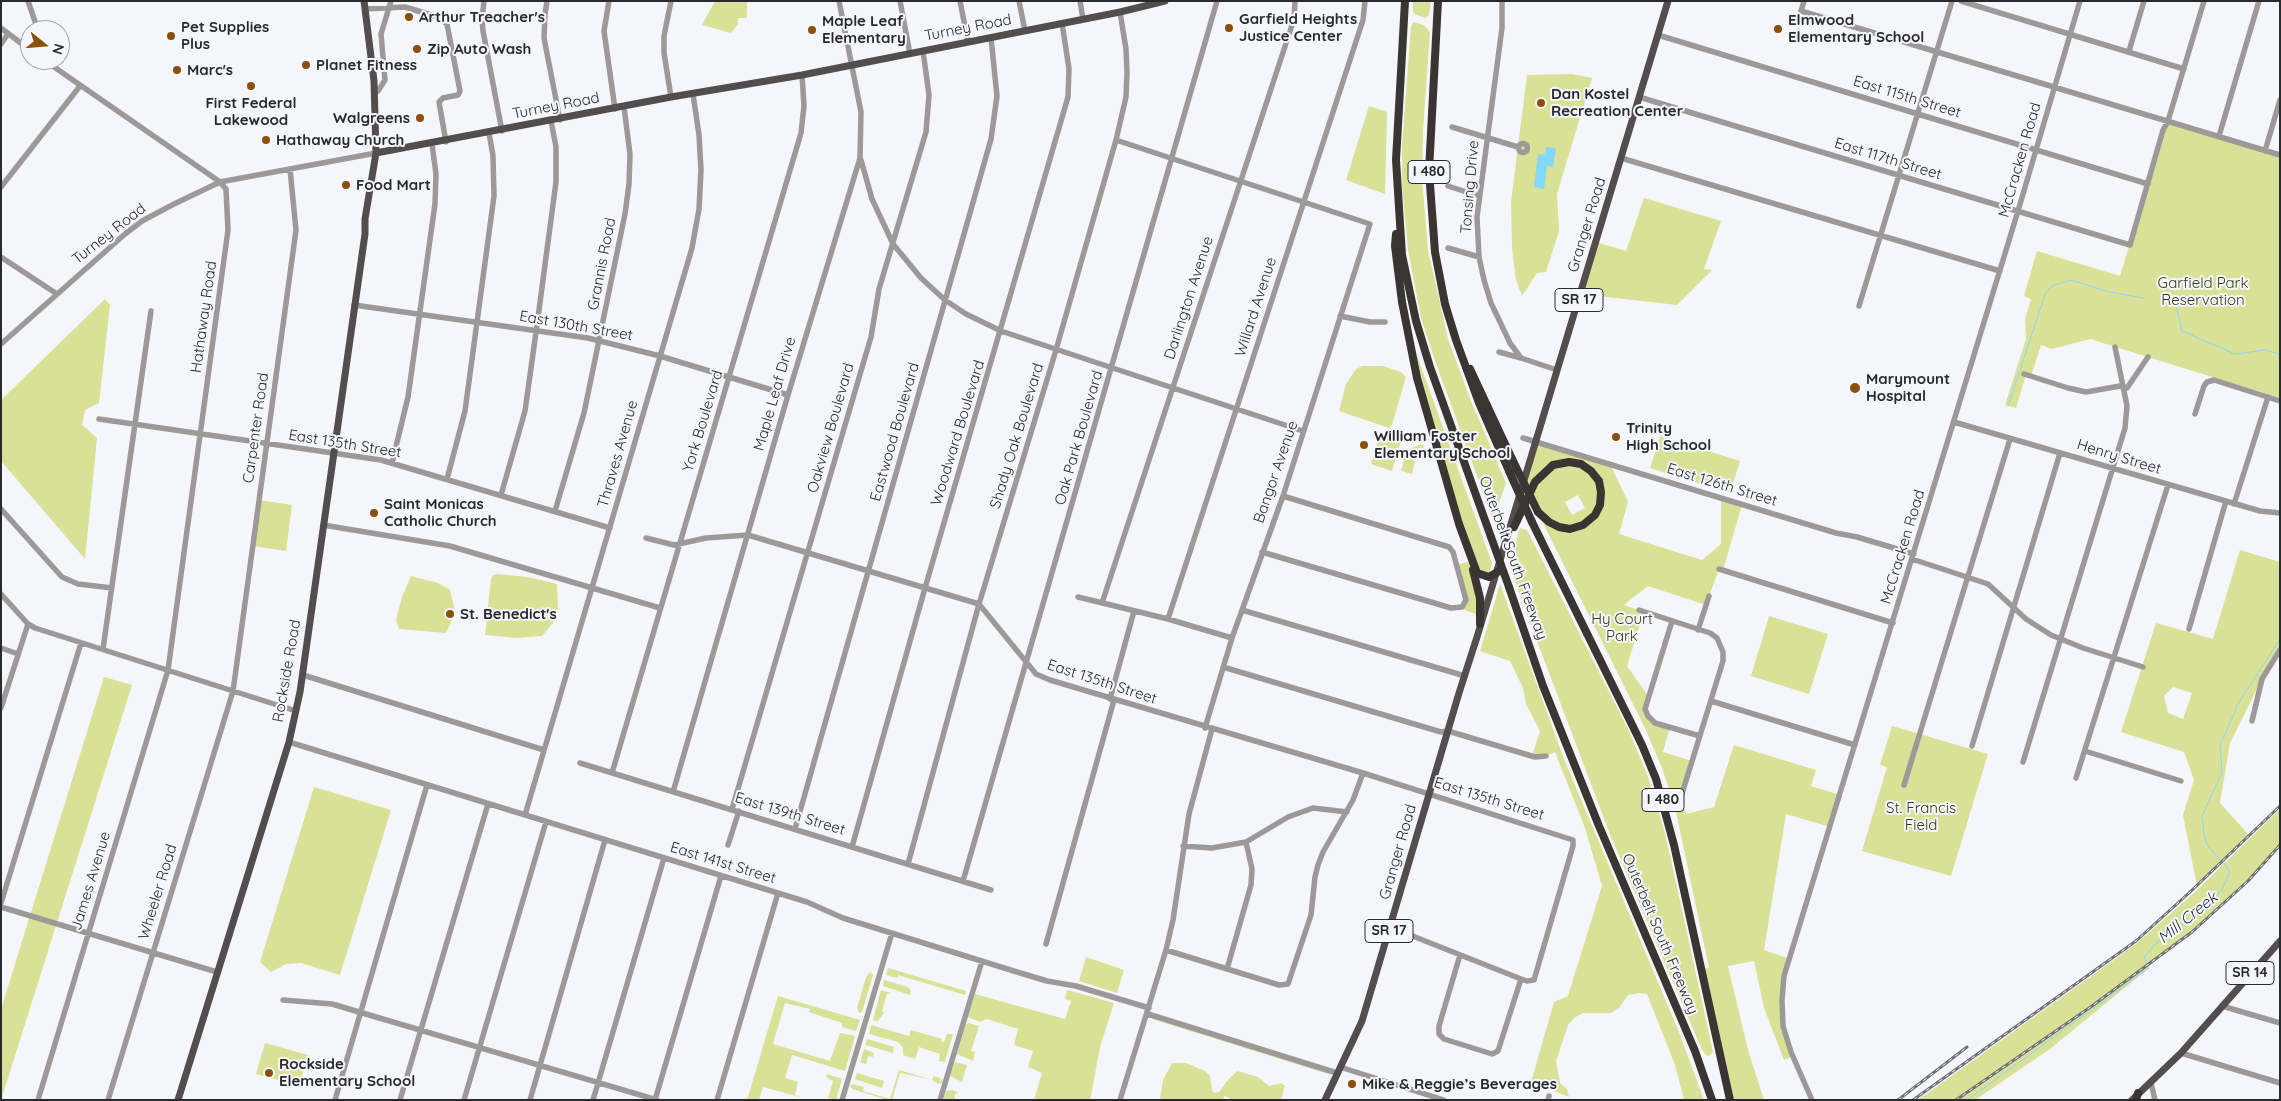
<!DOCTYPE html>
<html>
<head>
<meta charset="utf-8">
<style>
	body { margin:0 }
	#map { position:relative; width:2281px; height:1101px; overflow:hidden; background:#f5f6fc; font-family:Quicksand,sans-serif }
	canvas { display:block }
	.frame { position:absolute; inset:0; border:2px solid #292a2c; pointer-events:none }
	.north { position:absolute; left:20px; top:20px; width:50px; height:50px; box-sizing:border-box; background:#f5f6fc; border:1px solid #a3a4a9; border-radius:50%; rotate:107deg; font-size:14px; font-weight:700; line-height:20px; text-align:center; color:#292a2c }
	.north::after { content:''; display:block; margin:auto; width:18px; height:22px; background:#8a4f0a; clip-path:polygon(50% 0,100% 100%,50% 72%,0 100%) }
</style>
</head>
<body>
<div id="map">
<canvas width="2281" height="1101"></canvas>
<div class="frame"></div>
<div class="north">N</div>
</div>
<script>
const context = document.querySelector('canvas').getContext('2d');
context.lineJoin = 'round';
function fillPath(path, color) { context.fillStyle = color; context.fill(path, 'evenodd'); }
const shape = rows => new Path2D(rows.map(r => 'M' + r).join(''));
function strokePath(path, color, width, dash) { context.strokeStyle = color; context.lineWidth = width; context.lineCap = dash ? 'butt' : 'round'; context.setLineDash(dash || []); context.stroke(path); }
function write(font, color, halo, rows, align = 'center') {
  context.font = font + ' Quicksand,sans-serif'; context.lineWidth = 4; context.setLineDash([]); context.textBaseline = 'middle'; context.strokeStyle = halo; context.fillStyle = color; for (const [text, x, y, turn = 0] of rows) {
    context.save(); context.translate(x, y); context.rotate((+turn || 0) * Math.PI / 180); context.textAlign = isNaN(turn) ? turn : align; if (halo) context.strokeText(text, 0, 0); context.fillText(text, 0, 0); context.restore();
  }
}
fillPath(shape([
	[715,1,747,1,747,18,738,18,738,24,731,33,702,25],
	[1413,1,1431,1,1429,15,1426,18,1416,15,1413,12],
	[1414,22,1424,25,1430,32,1423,130,1422,179,1428,250,1448,339,1471,401,1506,483,1493,520,1434,358,1421,318,1408,250,1402,184,1402,146,1411,26],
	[1572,74,1592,78,1557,194,1559,231,1546,272,1537,273,1522,296,1516,280,1512,248,1511,202,1527,75],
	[1369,106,1387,112,1385,194,1346,180],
	[2168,121,2280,155,2280,398,2090,339,2052,349,2041,345,2031,376,2026,375,2016,408,2005,405,2026,339,2025,319,2031,299,2024,296,2037,251,2120,276],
	[1644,198,1721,221,1704,269,1712,270,1677,305,1580,294,1596,242,1626,251],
	[105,299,110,305,99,403,85,410,82,425,97,438,85,559,1,461,1,400],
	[1416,353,1492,563,1489,574,1476,568,1440,452,1421,383],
	[1362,366,1383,366,1401,372,1406,377,1392,425,1389,428,1339,411,1346,384,1356,369],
	[1380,434,1401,441,1392,471,1371,464],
	[1660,436,1740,461,1730,493,1650,468],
	[1536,442,1610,464,1628,502,1619,534,1702,560,1721,544,1721,498,1742,505,1723,570,1719,569,1706,605,1648,586,1624,605,1644,612,1627,666,1648,696,1645,709,1655,723,1670,727,1663,752,1692,761,1681,797,1686,814,1714,807,1734,745,1816,770,1811,786,1840,795,1830,827,1786,814,1764,950,1790,959,1784,976,1783,1026,1793,1056,1784,1060,1764,1008,1754,961,1728,966,1748,1050,1764,1100,1730,1100,1702,969,1709,968,1675,807,1662,768,1645,728,1522,481],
	[1578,495,1585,508,1572,515,1565,502],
	[1421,444,1424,446,1418,459,1412,460,1415,461,1412,474,1401,471,1404,459,1408,458,1406,457,1409,449],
	[259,500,292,505,286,551,253,546],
	[1520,528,1527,530,1629,731,1647,774,1665,833,1677,887,1713,1052,1709,1056,1706,1055,1702,1050,1611,837,1523,604,1509,564],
	[2240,550,2280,562,2280,650,2262,679,2230,743,2220,803,2249,835,2197,886,2183,815,2194,780,2184,752,2121,732,2156,623,2213,639],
	[2173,687,2192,693,2183,719,2168,713,2164,696],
	[1470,561,1479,592,1478,615,1459,608,1464,604,1457,565],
	[498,574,527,577,557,584,558,608,553,623,542,636,517,638,485,635,491,579,493,575],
	[411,576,438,583,450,590,454,606,453,618,446,633,399,629,396,620,402,597],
	[1500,584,1564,759,1679,1032,1704,1100,1684,1100,1675,1065,1647,994,1640,993,1628,995,1619,1008,1611,1013,1583,1013,1574,1018,1568,1025,1556,1061,1560,1083,1567,1089,1569,1097,1531,1082,1554,1002,1568,996,1602,886,1585,828,1555,752,1546,756,1532,756,1540,731,1526,704,1523,688,1510,661,1480,651],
	[1769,616,1828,634,1809,694,1751,676],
	[104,677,132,685,1,1100,1,1009],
	[1892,726,1988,754,1951,876,1862,851,1887,767,1880,765],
	[314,787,391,810,340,975,301,963,286,964,271,972,260,962],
	[2280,809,2280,845,2248,881,2192,932,2147,964,2149,968,2050,1049,1975,1100,1918,1100,2136,944,2195,892],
	[1086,957,1124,970,1117,993,1079,981],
	[888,968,966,991,965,995,898,975,897,978,886,975],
	[870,972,873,975,862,1012,859,1013,857,1008,866,977],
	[884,980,908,987,911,991,910,995,883,986],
	[881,990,891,993,887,994,882,1011,884,1013,877,1022,873,1020],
	[1067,990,1114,1003,1100,1047,1091,1096,1090,1100,1034,1100,1042,1073,1028,1067,1033,1051,1014,1045,1018,1029,987,1019,980,1022,968,1017,975,994,1065,1019,1071,1001,1065,999],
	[778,996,860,1020,856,1031,842,1027,842,1023,809,1012,810,1009,785,1003,773,1044,830,1061,840,1033,855,1036,845,1071,792,1055,785,1078,798,1082,795,1095,803,1098,763,1087,759,1100,747,1100],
	[1152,1018,1329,1073,1328,1074,1152,1019],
	[969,1023,979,1026,971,1051,975,1052,973,1061,957,1054,966,1024],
	[871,1025,909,1036,911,1030,942,1039,941,1041,944,1042,947,1034,953,1034,945,1062,939,1061,940,1054,919,1047,915,1059,903,1055,903,1048,898,1042,869,1034],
	[867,1039,894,1047,893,1053,865,1045],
	[265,1043,308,1055,299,1086,256,1074],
	[864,1049,874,1053,873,1057,868,1056,866,1064,860,1062],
	[955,1062,967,1065,962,1082,950,1076],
	[1172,1063,1186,1063,1205,1071,1210,1076,1212,1090,1214,1093,1219,1092,1227,1081,1237,1071,1258,1077,1269,1086,1281,1083,1285,1086,1281,1100,1234,1100,1224,1096,1223,1100,1160,1100,1163,1080],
	[899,1070,932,1080,934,1076,940,1078,940,1083,941,1079,943,1080,942,1083,938,1084,932,1080,900,1073,892,1100,888,1100,852,1089,850,1086,853,1084,864,1087,863,1091,890,1099],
	[857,1073,884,1081,882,1088,855,1079],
	[827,1074,842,1079,836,1100,828,1098,833,1081,826,1077],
	[952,1090,959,1093,955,1094,955,1100,943,1100,946,1091]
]), '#d8e195');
fillPath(shape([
	[1546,147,1556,148,1553,167,1547,166,1544,189,1534,187,1538,154,1550,155,1545,154]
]), '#85d7fb');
strokePath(shape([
	[2160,297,2170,300,2176,305,2182,331,2235,354,2265,350,2280,354],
	[2008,406,2046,292,2052,286,2071,280,2109,292,2144,298],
	[1967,1100,2149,968,2144,957,2160,939,2196,915,2222,890,2230,871,2207,845,2204,835,2202,816,2222,773,2220,745,2236,710,2236,707,2280,639]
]), '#85d7fb', 1);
strokePath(shape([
	[28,1,38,30],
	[484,1,482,19,483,31,502,131],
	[547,1,545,14,544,38,560,120],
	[609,1,604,31,615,109],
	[900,1,910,54],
	[960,1,968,42],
	[1019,1,1025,31],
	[1080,1,1083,19],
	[1502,1,1502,28,1477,217,1479,257,1484,280,1491,303,1510,343,1521,358,1557,370],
	[1804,1,1801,11,2280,155],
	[1961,1,2184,69],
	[365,9,405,7,438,17,447,24,460,91,458,95,443,98,439,102,446,142],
	[1,28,30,50],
	[1658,35,2148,184],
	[1,44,8,34],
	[2129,51,2144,1],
	[374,92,378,91,385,80,381,34,391,1],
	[671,97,664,53,664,36,671,1],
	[1639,97,2130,245,2163,130,2168,121,2204,1],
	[1452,127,1518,147],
	[2219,136,2259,1],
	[1116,140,1370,224,1283,496,1232,638,1205,728],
	'1518.5 148a4.5 4.5 0 1 1 9 0a4.5 4.5 0 1 1-9 0Z',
	[2265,151,2280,100],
	[1621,158,2000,271],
	[861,160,872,199,893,244,921,278,945,300,966,314,1001,331,1303,431],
	[1448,186,1479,196],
	[1,187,80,86],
	[1448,248,1479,257],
	[1,257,57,294],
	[354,305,588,338,660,356,788,395],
	[1859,306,1952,1],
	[1340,316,1370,322,1385,322],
	[1,344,125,234,142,221,174,204,220,182,376,153],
	[1499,352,1521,358],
	[2024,374,2068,388,2086,392,2120,386,2127,388,2148,357],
	[2195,414,2204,386,2207,382,2214,380,2280,401],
	[99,419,381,460,610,528],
	[1954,422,2260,511,2280,513],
	[1523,438,1836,533,1857,537,1914,554],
	[392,463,408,397,435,204,436,174,432,144],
	[447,479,465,411,494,196,493,156,489,133],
	[501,495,525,411,537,325,556,182,556,147,551,121],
	[2234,504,2268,397],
	[1,509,62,577,78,584,112,588],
	[555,511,584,413,625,214,629,184,630,154,624,107],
	[323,525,450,546,660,608],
	[646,538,674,545,706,538,748,535,979,604,1036,674,1050,680,1363,773,1573,840,1573,846,1534,980,1527,981,1521,979,1390,927],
	[1262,552,1451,608,1462,607,1466,600,1453,552,1449,547,1283,496],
	[1912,559,1988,584,2026,619,2051,635,2083,648,2143,667],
	[1719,569,1893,623],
	[1,594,28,624,35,628,296,711],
	[1078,597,1168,619,1232,638],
	[1102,603,1294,19,1295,1],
	[1242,610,1465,676],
	[1639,610,1710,633,1717,638,1723,652,1723,661,1681,797],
	[1168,619,1363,20,1365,1],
	[1672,621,1645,709,1648,716,1655,723,1700,736],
	[2189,629,2226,501],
	[1698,630,1709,596],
	[1,648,18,654],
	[103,649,151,311],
	[1223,667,1441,732,1448,731,1535,757,1546,756],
	[303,675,544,750],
	[1110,699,1134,611],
	[1711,701,1855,745],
	[1,708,28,624],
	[2252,721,2262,679,2280,650],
	[289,742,807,902,843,918,1017,972,1047,981,1076,986,1149,1008],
	[1972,746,2060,453],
	[2085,751,2181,781],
	[2023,762,2125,428,2127,406,2115,347],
	[580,763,991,890],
	[612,773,801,133,804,106,802,75],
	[2076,778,2168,485],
	[1904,785,2010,439],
	[673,792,788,395,860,158,861,112,839,1],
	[732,809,871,337,879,289,926,132,929,95,923,51],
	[525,815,692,248,699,209,701,170,699,135,693,94],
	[795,829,991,139,997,96,991,38],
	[728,845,739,811],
	[1183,846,1212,848,1246,842,1288,817,1313,808,1347,812],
	[852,847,925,588,1068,97,1069,69,1062,23],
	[908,864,979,604,1056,350,1116,140,1126,97,1127,73,1126,49,1120,12],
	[963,881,1217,1],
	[1,903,81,643],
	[1,907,217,972],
	[1046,944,1114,700],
	[1166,950,1279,985,1288,984,1311,915,1315,877,1318,865,1323,852,1353,800,1363,773],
	[1460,955,1439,1026,1439,1034,1444,1039,1492,1054,1498,1051,1521,979],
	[1227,969,1251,885,1252,869,1246,842],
	[283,1000,332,1004,657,1100],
	[2222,1006,2280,1023],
	[1148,1014,1337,1073],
	[2181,1053,2280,1083],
	[1340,1067,1444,1100],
	[2151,1083,2155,1100],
	[38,1100,168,670,228,230,226,189,220,182,44,60],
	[108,1100,233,691,296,230,290,169],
	[335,1100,427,785],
	[400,1100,488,804],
	[464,1100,546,822],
	[530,1100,605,840],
	[593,1100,664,858],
	[655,1100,721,876],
	[717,1100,778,893],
	[842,1100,892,933],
	[940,1100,982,961],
	[1120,1100,1166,950,1173,920,1189,814,1212,729],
	[1548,1100,1549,1096],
	[1812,1100,1791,1052,1783,1026,1782,1000,1784,976,2018,211,2080,1]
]), '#9c9998', 5.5);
strokePath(shape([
	[376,153,671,97,802,75,1120,12,1165,1],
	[178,1100,289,742,300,692,365,234,365,219,376,153,374,81,364,1],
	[1325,1100,1362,1021,1459,693,1477,637,1668,1],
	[2132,1100,2181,1053,2280,941]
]), '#534e4d', 7);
strokePath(shape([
	[1405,1,1396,160,1402,255,1416,321,1430,367,1491,537],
	[1438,1,1429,171,1435,252,1445,304,1456,340,1479,403,1509,471],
	[1396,234,1395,246,1402,302,1417,378,1459,524,1477,573,1489,577,1501,570],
	[1470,369,1512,459],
	[1532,522,1642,745,1656,779,1674,845,1730,1100],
	[1514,527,1535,482,1553,465,1569,462,1581,464,1591,471,1599,481,1601,492,1600,505,1595,515,1583,525,1570,529,1559,527,1549,522,1538,512],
	[1473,570,1480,598,1480,624],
	[1509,587,1543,686,1599,826,1695,1051,1712,1100],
	[2136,1100,2138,1093]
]), '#3a3533', 8);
const rail = shape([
	[1898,1100,1967,1047],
	[1913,1100,2136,941,2190,892,2280,806],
	[1956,1100,2092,1006,2192,932,2248,881,2280,845]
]);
strokePath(rail, '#707174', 3);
strokePath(rail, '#f5f6fc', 1, [4]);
strokePath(shape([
	[1512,459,1538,512],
	[1509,471,1532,522],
	[1491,537,1509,587]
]), '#3a3533', 8);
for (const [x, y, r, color] of [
	[409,17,5,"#8a4f0a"],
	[1229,28,5,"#8a4f0a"],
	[1778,29,5,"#8a4f0a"],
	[812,30,5,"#8a4f0a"],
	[171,36,5,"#8a4f0a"],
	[417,49,5,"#8a4f0a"],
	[306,65,5,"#8a4f0a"],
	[177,70,5,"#8a4f0a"],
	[251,86,5,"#8a4f0a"],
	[1541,103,5,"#8a4f0a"],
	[420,118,5,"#8a4f0a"],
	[266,140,5,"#8a4f0a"],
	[346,185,5,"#8a4f0a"],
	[1855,388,6,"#8a4f0a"],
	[1616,437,5,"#8a4f0a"],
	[1364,445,5,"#8a4f0a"],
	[374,513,5,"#8a4f0a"],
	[450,614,5,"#8a4f0a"],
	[269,1073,5,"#8a4f0a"],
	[1352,1084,5,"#8a4f0a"]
]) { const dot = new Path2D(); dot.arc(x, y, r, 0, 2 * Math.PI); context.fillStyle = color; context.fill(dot); strokePath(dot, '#f5f6fc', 2); }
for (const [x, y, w] of [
	[1429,172,42],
	[1579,300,48],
	[1663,800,42],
	[1389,931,48],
	[2250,973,48]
]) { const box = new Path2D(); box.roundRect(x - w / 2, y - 11.5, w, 23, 4); context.fillStyle = '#f5f6fc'; context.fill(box); strokePath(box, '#292a2c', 1); }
write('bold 14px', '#292a2c', null, [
	["I 480",1429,172],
	["SR 17",1579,300],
	["I 480",1663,800],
	["SR 17",1389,931],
	["SR 14",2250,973]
]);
write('bold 15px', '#292a2c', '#f5f6fc', [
	["Arthur Treacher's",419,17],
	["Garfield Heights",1239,19],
	["Justice Center",1239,36],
	["Elmwood",1788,20],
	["Elementary School",1788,37],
	["Maple Leaf",822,21],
	["Elementary",822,38],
	["Pet Supplies",181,27],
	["Plus",181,44],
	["Zip Auto Wash",427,49],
	["Planet Fitness",316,65],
	["Marc's",187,70],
	["Dan Kostel",1551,94],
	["Recreation Center",1551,111],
	["First Federal",251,103,"center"],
	["Lakewood",251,120,"center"],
	["Walgreens",410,118,"right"],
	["Hathaway Church",276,140],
	["Food Mart",356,185],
	["Marymount",1866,379],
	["Hospital",1866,396],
	["Trinity",1626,428],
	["High School",1626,445],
	["William Foster",1374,436],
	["Elementary School",1374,453],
	["Saint Monicas",384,504],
	["Catholic Church",384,521],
	["St. Benedict's",460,614],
	["Rockside",279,1064],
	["Elementary School",279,1081],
	["Mike & Reggie’s Beverages",1362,1084]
], 'left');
write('15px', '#292a2c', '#f5f6fc', [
	["Turney Road",968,28,-11],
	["East 115th Street",1907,97,17],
	["Turney Road",556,106,-11],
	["East 117th Street",1888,159,17],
	["McCracken Road",2020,160,-74],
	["Tonsing Drive",1470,187,-85],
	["Granger Road",1587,225,-73],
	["Turney Road",109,234,-38],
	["Grannis Road",602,264,-79],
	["Darlington Avenue",1189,298,-72],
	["Willard Avenue",1256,307,-72],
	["Hathaway Road",204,317,-82],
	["East 130th Street",576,326,10],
	["Maple Leaf Drive",775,394,-74],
	["York Boulevard",703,421,-73],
	["Carpenter Road",256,428,-82],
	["Oakview Boulevard",831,428,-74],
	["Eastwood Boulevard",895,432,-74],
	["Woodward Boulevard",958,433,-73],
	["Shady Oak Boulevard",1017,436,-73],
	["Oak Park Boulevard",1079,438,-74],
	["East 135th Street",345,444,9],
	["Thraves Avenue",618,454,-74],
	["Henry Street",2119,457,17],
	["Bangor Avenue",1276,472,-71],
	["East 126th Street",1722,485,17],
	["McCracken Road",1903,547,-73],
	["Outerbelt South Freeway",1513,558,70],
	["Rockside Road",287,671,-80],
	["East 135th Street",1102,682,18],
	["East 135th Street",1489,799,17],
	["East 139th Street",790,814,17],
	["Granger Road",1398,852,-74],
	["East 141st Street",723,863,17],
	["James Avenue",91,881,-73],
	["Wheeler Road",158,892,-73],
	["Outerbelt South Freeway",1660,934,67]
]);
write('15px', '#363a12', '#f5f6fc', [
	["Garfield Park",2203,283],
	["Reservation",2203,300],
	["Hy Court",1622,619],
	["Park",1622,636],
	["St. Francis",1921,808],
	["Field",1921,825]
]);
write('italic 16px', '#192c35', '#f5f6fc', [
	["Mill Creek",2188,918,-39]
]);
</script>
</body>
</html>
